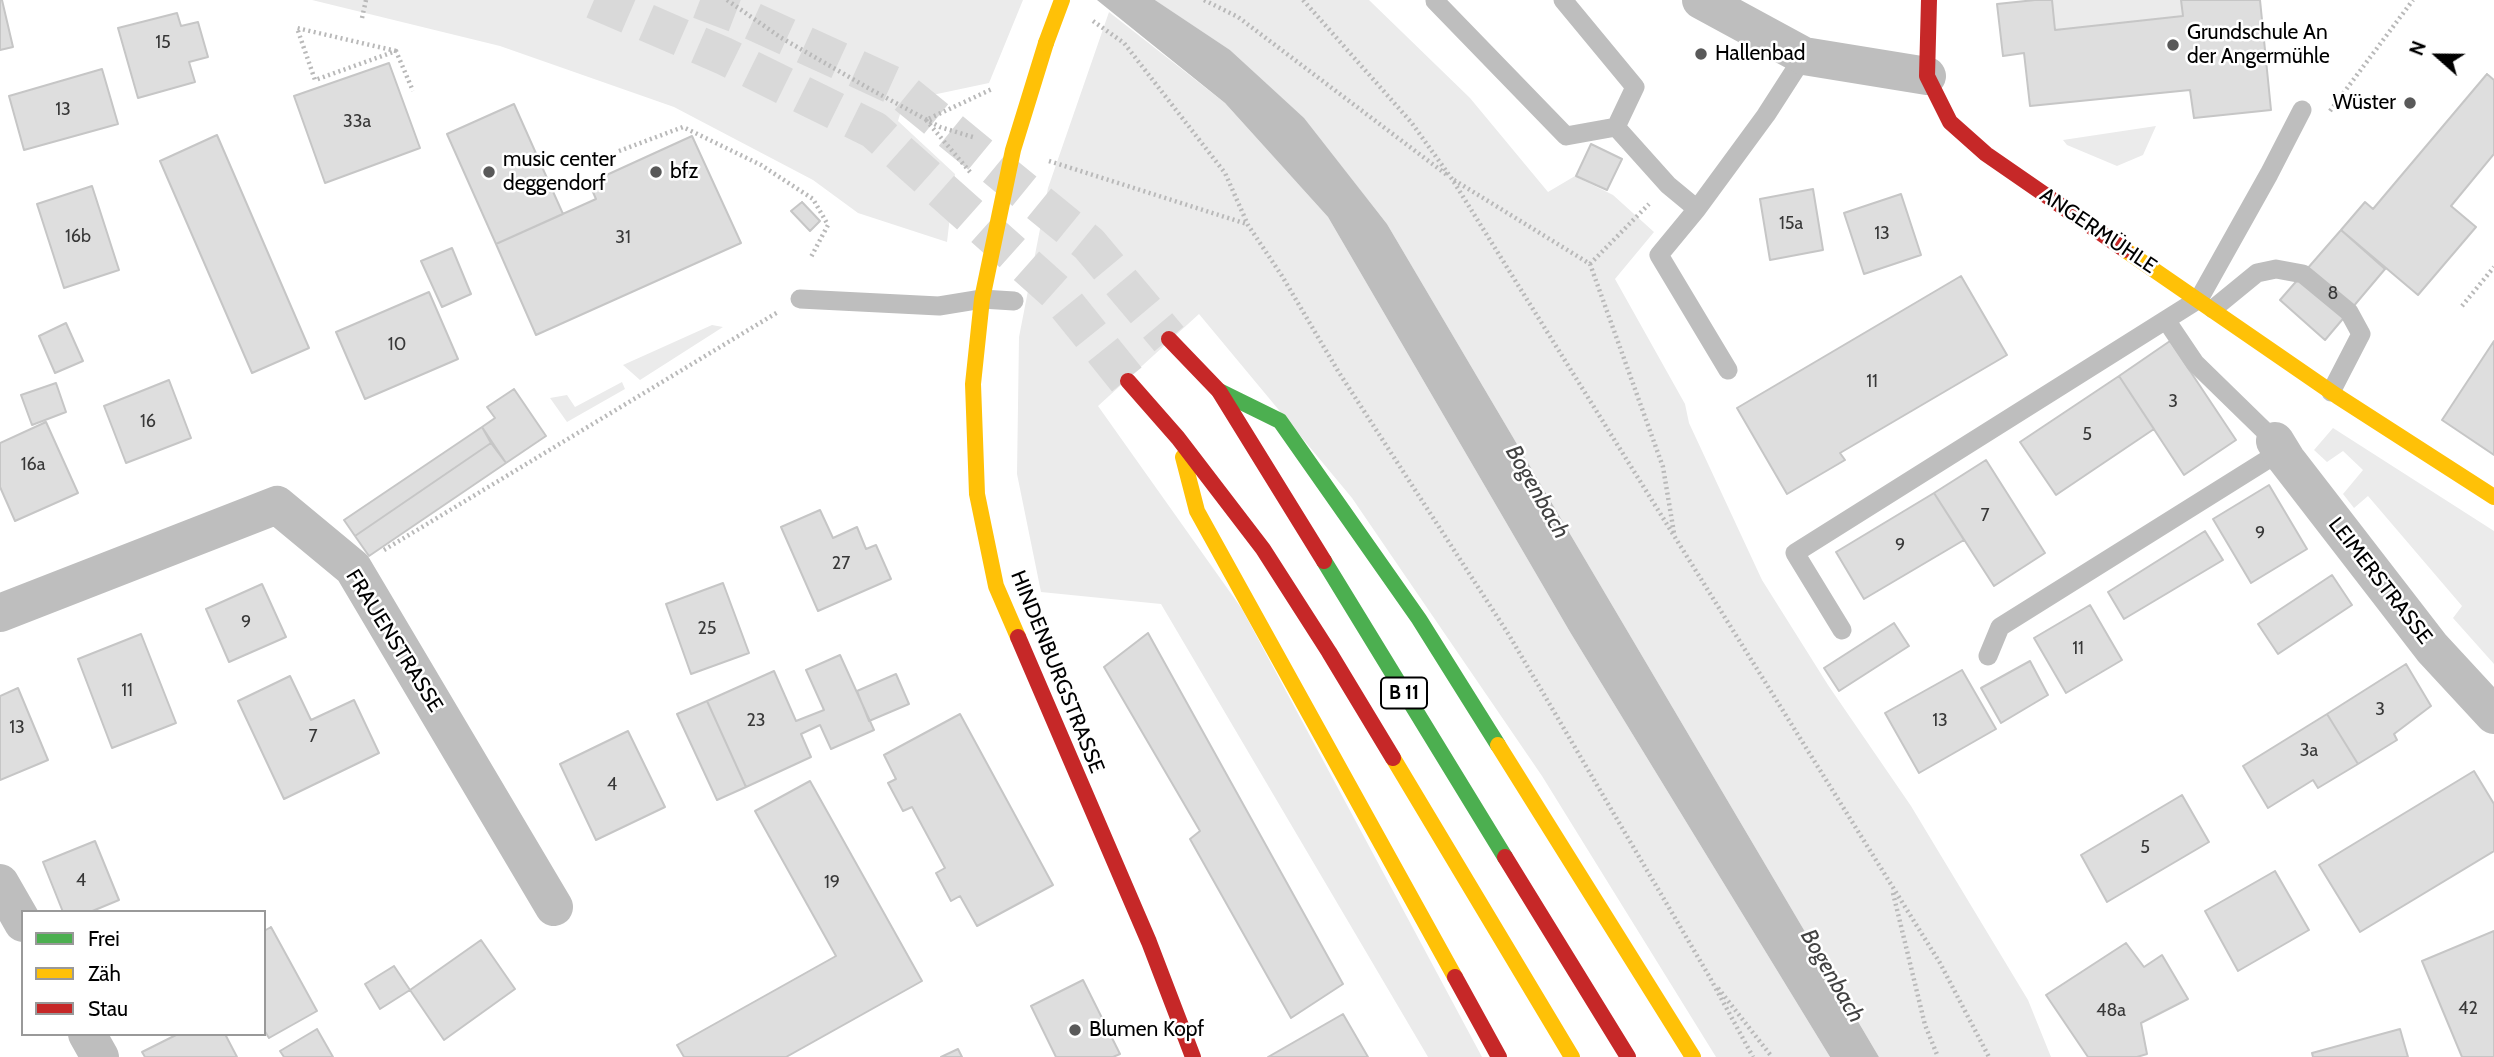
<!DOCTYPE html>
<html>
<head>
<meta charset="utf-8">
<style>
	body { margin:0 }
	#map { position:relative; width:2494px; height:1057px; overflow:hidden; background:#fff; font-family:Cabin,sans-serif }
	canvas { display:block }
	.legend { position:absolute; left:21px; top:910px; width:245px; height:126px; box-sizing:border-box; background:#fff; border:2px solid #999; margin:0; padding:9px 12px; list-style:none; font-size:21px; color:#000 }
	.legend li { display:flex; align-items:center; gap:14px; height:35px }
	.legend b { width:35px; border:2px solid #999 }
	.north { position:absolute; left:2403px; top:21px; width:70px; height:70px; -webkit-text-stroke:5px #fff; paint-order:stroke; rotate:291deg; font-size:19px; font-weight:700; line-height:28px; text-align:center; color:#000 }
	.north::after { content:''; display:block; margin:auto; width:24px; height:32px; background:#000; clip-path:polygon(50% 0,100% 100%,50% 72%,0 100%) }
</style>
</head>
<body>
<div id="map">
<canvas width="2494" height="1057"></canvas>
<ul class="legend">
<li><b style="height:9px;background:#4caf50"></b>Frei</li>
<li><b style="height:9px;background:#ffc107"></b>Zäh</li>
<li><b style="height:9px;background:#c62828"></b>Stau</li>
</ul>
<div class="north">N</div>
</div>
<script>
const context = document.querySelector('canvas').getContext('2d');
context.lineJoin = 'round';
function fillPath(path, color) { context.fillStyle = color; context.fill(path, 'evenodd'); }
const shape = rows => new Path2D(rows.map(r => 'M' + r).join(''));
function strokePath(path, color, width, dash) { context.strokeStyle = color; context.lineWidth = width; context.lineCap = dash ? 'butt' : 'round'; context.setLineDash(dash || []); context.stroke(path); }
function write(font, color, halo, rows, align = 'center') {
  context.font = font + ' Cabin,sans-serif'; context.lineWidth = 5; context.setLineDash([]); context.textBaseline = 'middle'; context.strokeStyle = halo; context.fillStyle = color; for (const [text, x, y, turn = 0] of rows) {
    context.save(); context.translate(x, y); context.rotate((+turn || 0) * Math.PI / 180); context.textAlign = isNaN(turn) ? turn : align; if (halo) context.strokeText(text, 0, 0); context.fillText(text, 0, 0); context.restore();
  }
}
fillPath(shape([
	[312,0,1023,0,989,83,904,101,898,121,955,174,947,242,858,213,813,180,674,107,500,46],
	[1155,0,1369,0,1470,98,1548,192,1575,176,1613,195,1654,232,1615,279,1685,404,1689,423,1762,580,1828,685,1911,806,2028,1000,2051,1057,1879,1057,1387,224,1303,118,1230,50],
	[2052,0,2181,0,2183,16,2055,30],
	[1109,12,1225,103,1328,217,1570,632,1830,1057,1716,1057,1542,776,1352,498,1199,314,1098,406,1242,609,1482,1057,1428,1057,1161,604,1041,592,1017,474,1019,337,1048,188],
	[2156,126,2143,155,2117,166,2067,145,2063,140],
	[712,325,723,327,640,380,623,365],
	[622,382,625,389,567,422,550,398,567,395,575,407],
	[2333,428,2494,531,2494,664,2453,618,2462,606,2368,496,2354,508,2343,494,2363,470,2343,451,2327,462,2314,450]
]), '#ebebeb');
fillPath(shape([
	[1097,0,1155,0,1230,50,1304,118,1387,224,1879,1057,1830,1057,1570,632,1328,217,1225,103]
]), '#bdbdbd');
const building = shape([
	[0,0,2,0,13,47,0,50,0,0],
	[2035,0,2052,0,2055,30,2183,16,2181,0,2260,0,2271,110,2194,118,2190,90,2030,106,2024,53,2003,56,1997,4,2035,0],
	[177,13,181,26,198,22,208,57,189,62,195,82,138,98,118,28,177,13],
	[389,63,420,148,325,183,294,96,389,63],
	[102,69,118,124,24,150,9,96,102,69],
	[2487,74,2494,80,2494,154,2451,206,2476,227,2418,295,2341,230,2365,202,2373,209,2487,74],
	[514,104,563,214,496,244,447,134,514,104],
	[217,135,309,348,252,373,160,161,217,135],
	[692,136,741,243,536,335,496,244,596,199,589,183,692,136],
	[1591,144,1622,159,1607,190,1576,176,1591,144],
	[92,186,119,270,64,288,37,204,92,186],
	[1813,189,1823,250,1770,260,1760,199,1813,189],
	[1901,194,1921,255,1864,274,1844,213,1901,194],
	[802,202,820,221,810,231,791,211,802,202],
	[2341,230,2385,269,2325,340,2280,300,2341,230],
	[452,248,471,294,442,307,421,261,452,248],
	[1961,276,2007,355,1840,453,1845,460,1787,494,1737,408,1961,276],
	[429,292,458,359,365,399,336,332,429,292],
	[66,323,83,361,55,373,39,336,66,323],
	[2170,341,2236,440,2184,475,2119,376,2170,341],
	[2494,341,2494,455,2442,420,2494,341],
	[2119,376,2154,429,2056,495,2020,442,2119,376],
	[169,380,191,438,126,463,104,406,169,380],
	[56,383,66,412,32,425,21,395,56,383],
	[514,389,546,436,506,463,482,427,495,418,487,407,514,389],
	[46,422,78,493,15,521,0,487,0,443,46,422],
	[482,427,491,443,355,536,344,520,482,427],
	[491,443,506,463,369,556,355,536,491,443],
	[1986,460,2045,553,1994,586,1934,493,1986,460],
	[2269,485,2307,549,2251,583,2213,519,2269,485],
	[1934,493,1964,540,1864,599,1836,552,1934,493],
	[820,510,833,538,857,527,866,549,876,545,891,579,818,611,781,527,820,510],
	[2205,531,2223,560,2124,619,2108,592,2205,531],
	[2332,575,2352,605,2278,654,2258,624,2332,575],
	[723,583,749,653,691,674,666,604,723,583],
	[262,584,286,637,229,662,206,609,262,584],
	[2090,605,2122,660,2066,693,2034,638,2090,605],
	[1894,623,1909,646,1839,691,1824,668,1894,623],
	[1148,633,1343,984,1291,1018,1190,839,1200,831,1104,667,1148,633],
	[141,634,176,723,112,748,78,659,141,634],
	[840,655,874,730,831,749,820,725,801,734,811,757,746,787,707,701,774,671,796,721,824,710,806,670,840,655],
	[2030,661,2048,695,2001,723,1981,688,2030,661],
	[2406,664,2431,706,2394,734,2397,740,2358,764,2327,714,2406,664],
	[1962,670,1996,729,1919,773,1885,713,1962,670],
	[896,674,909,704,869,721,857,691,896,674],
	[290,676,311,720,354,700,379,753,284,799,238,701,290,676],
	[18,688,48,760,0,780,0,696,18,688],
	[707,701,746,787,717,800,677,714,707,701],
	[960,714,1053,885,977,926,960,896,951,901,936,873,945,868,912,807,903,811,888,783,896,779,884,755,960,714],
	[2327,714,2358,764,2318,788,2313,780,2268,808,2243,766,2327,714],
	[628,731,665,807,596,840,560,764,628,731],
	[2474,771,2494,804,2494,851,2360,932,2319,865,2474,771],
	[810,781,922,981,786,1057,684,1057,677,1045,836,956,755,811,810,781],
	[2182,795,2209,842,2107,902,2081,855,2182,795],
	[95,841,119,900,90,912,63,912,43,862,95,841],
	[2275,871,2309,930,2238,971,2205,911,2275,871],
	[271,927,317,1011,269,1038,264,1030,264,931,271,927],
	[2494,931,2494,1057,2462,1057,2422,961,2494,931],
	[481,940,515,989,444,1040,410,990,481,940],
	[2126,943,2144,967,2162,955,2188,999,2141,1023,2147,1054,2137,1057,2088,1057,2046,995,2126,943],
	[394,966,410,990,380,1009,365,984,394,966],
	[1083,980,1120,1054,1113,1057,1056,1057,1031,1006,1083,980],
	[1343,1014,1368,1057,1268,1057,1343,1014],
	[317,1029,333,1057,284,1057,280,1051,317,1029],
	[2400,1029,2408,1057,2313,1057,2312,1053,2400,1029],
	[178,1034,225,1034,237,1057,145,1057,142,1052,178,1034],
	[958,1049,962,1057,941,1057,958,1049]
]);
fillPath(building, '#dedede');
strokePath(building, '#c6c6c6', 2);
strokePath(shape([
	[594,0,724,56,874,130,1057,293,1128,381],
	[700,0,739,15,897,87,1089,244,1169,339]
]), '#d9d9d9', 38, [38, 19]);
strokePath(shape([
	[727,0,780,37,870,89,940,127,976,138],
	[1204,0,1238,17,1447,175],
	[1303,0,1411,122,1452,179,1940,963,1989,1057],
	[362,18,366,0],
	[1093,21,1124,43,1225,173,1248,225,1282,276,1338,371,1509,635,1709,976,1753,1057],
	[396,51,297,28,315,80,396,51,413,91],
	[2330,111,2413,0],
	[619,151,683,127,761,165,813,199,828,225,811,257],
	[1049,161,1247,224],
	[970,172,926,120,992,89],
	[1454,180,1590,264,1663,467,1674,533],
	[1590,264,1649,204],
	[2462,306,2494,267],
	[384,550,778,312],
	[1893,893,1925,1025,1938,1057],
	[1718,988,1772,1057]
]), '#b9b9b9', 4.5, [2, 3.5]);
strokePath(shape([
	[1436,0,1435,1,1566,136,1616,127],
	[1563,0,1635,87,1616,127],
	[1616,127,1668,185,1697,209,1766,115,1804,56],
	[1697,209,1659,255,1728,370],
	[800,299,939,306,982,299,1014,301],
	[2213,309,2257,273,2276,269,2303,274,2349,312,2361,334,2331,392],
	[2166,320,2195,363,2275,441],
	[1842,630,1795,553,2199,299,2269,174,2302,110],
	[1988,656,2000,627,2270,458,2283,455]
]), '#bebebe', 19);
strokePath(shape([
	[1701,0,1804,56,1927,76],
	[2275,441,2286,459,2432,648,2494,715],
	[0,613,277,505,353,568,554,907],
	[0,883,23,923],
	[87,1034,100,1057]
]), '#bebebe', 38);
strokePath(shape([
	[1219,391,1280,421,1419,619,1498,745],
	[1324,561,1505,857]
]), '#4caf50', 16);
strokePath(shape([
	[2125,250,2337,396,2494,497],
	[1183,457,1197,511,1455,977],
	[1018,637,996,586,977,494,973,384,982,299,1013,150,1046,43],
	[1498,745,1693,1057],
	[1393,758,1572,1057]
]), '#ffc107', 16);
strokePath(shape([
	[1929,0,1927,76,1950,122,1986,154,2125,250],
	[1169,339,1219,391,1324,561],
	[1128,381,1178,438,1263,549,1329,652,1393,758],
	[1018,637,1149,942,1193,1057],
	[1505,857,1628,1057],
	[1455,977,1499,1057]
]), '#c62828', 16);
strokePath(shape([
	[1046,43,1062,0]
]), '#ffc107', 16);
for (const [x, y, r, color] of [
	[2173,45,7,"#595959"],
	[1701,54,7,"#595959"],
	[2410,103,7,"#595959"],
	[489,172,7,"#595959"],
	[656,172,7,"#595959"],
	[1075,1030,7,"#595959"]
]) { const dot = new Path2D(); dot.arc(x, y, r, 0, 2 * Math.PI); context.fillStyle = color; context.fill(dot); strokePath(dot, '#fff', 2.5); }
write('18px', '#383838', null, [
	["15",163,43],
	["13",63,110],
	["33a",357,122],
	["15a",1791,224],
	["13",1882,234],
	["16b",78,237],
	["31",623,238],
	["8",2333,294],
	["10",397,345],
	["11",1872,382],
	["3",2173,402],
	["16",148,422],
	["5",2087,435],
	["16a",33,465],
	["7",1985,516],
	["9",2260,534],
	["9",1900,546],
	["27",841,564],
	["9",246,623],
	["25",707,629],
	["11",2078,649],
	["11",127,691],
	["3",2380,710],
	["23",756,721],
	["13",1940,721],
	["13",17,728],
	["7",313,737],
	["3a",2309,751],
	["4",612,785],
	["5",2145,848],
	["4",81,881],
	["19",832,883],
	["42",2468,1009],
	["48a",2111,1011]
]);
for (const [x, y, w] of [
	[1404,693,46]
]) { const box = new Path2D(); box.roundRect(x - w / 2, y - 15.5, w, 31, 5); context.fillStyle = '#fff'; context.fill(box); strokePath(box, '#000', 2); }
write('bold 19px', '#000', null, [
	["B 11",1404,693]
]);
write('21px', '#000', '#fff', [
	["Grundschule An",2187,33],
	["der Angermühle",2187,57],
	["Hallenbad",1715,54],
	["Wüster",2396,103,"right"],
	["music center",503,160],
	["deggendorf",503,184],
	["bfz",670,172],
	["Blumen Kopf",1089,1030]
], 'left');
write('21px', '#000', '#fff', [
	["ANGERMÜHLE",2098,231,34],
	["LEIMERSTRASSE",2380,581,52],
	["FRAUENSTRASSE",394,641,58],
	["HINDENBURGSTRASSE",1057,672,68]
]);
write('italic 23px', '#424242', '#fff', [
	["Bogenbach",1537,492,60],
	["Bogenbach",1832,976,60]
]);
</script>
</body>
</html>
